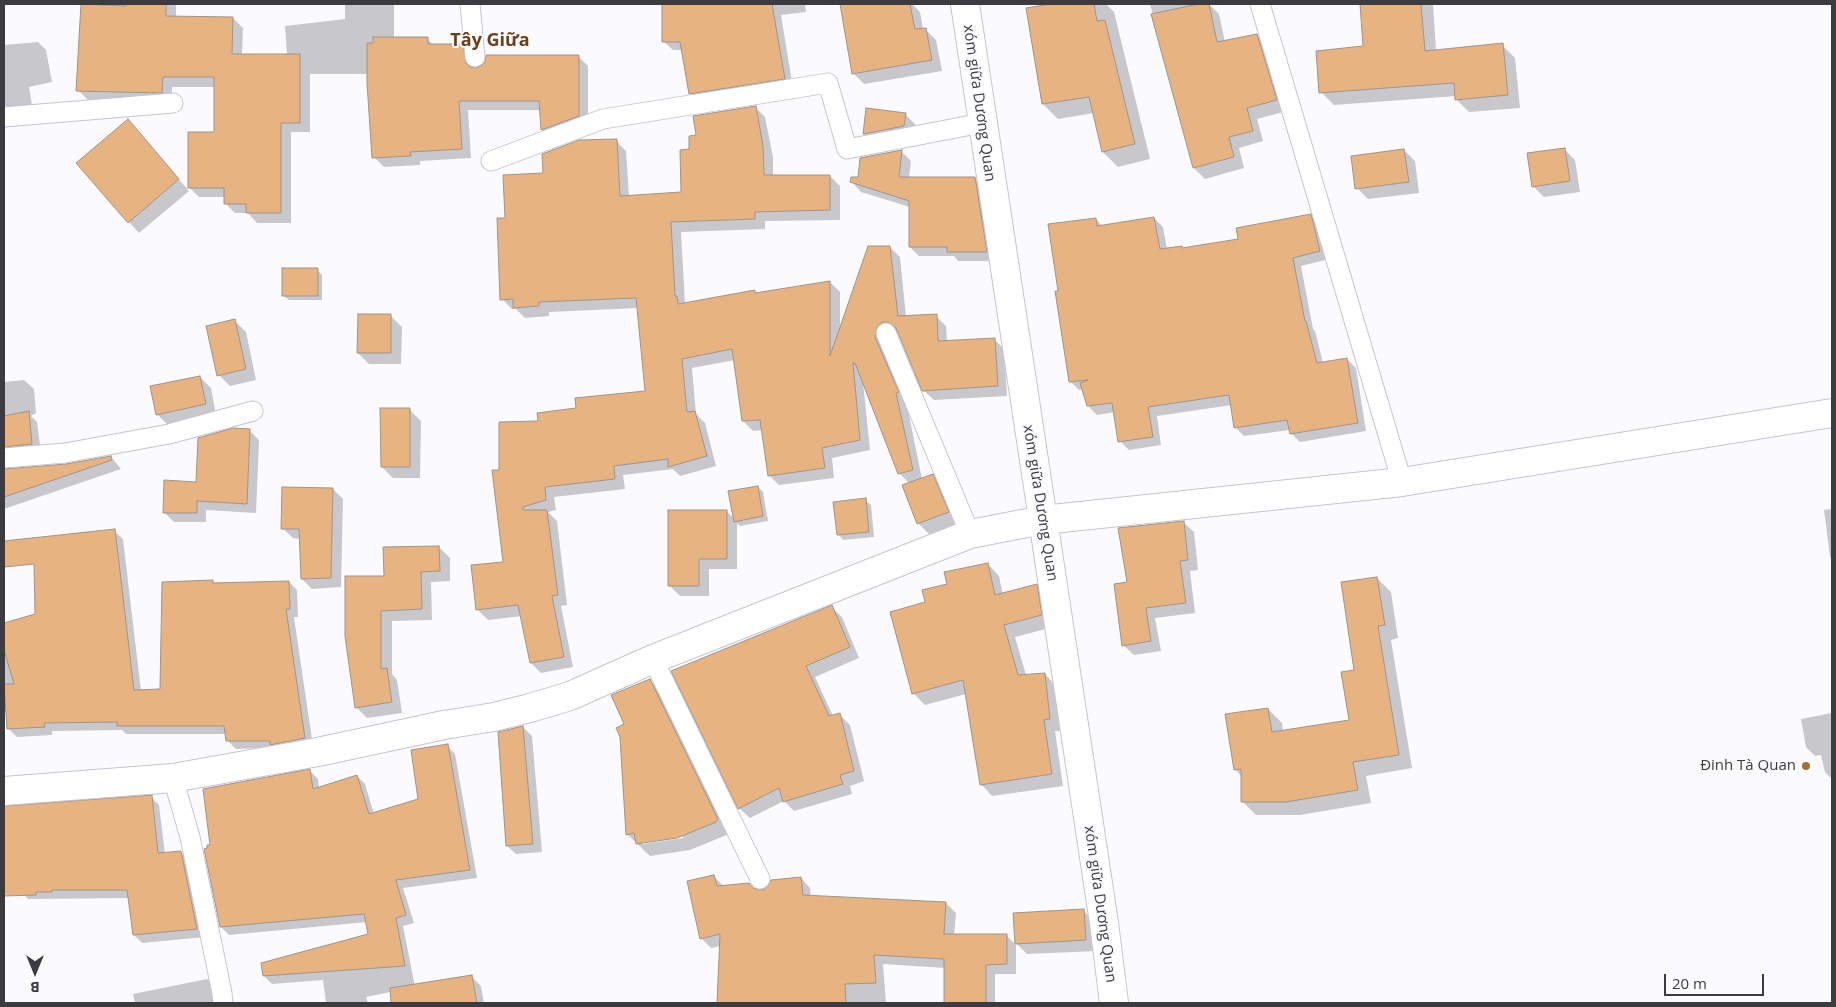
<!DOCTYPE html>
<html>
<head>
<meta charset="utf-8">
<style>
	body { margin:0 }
	#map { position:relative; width:1836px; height:1007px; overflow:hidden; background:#fbfaff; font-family:"Open Sans",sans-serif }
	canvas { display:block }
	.frame { position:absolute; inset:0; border:5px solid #3c3b40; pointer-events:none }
	.north { position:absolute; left:10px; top:947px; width:50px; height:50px; -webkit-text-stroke:4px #fbfaff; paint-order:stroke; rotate:180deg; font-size:14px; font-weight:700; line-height:20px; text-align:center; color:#3c3b40 }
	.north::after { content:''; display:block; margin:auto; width:18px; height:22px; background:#3c3b40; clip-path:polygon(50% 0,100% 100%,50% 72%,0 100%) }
	.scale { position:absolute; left:1664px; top:974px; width:100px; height:22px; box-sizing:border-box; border:2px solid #3c3b40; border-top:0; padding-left:6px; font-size:15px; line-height:18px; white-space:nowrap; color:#3c3b40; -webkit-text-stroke:4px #fbfaff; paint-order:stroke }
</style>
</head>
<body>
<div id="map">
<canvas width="1836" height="1007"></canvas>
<div class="frame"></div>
<div class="north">B</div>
<div class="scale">20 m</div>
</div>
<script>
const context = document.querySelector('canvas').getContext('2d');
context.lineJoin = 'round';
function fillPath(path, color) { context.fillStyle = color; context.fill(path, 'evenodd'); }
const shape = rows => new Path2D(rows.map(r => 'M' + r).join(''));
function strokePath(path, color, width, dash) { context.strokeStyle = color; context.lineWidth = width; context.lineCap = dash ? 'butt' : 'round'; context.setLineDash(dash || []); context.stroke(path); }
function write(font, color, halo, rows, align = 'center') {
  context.font = font + ' "Open Sans",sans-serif'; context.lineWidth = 4; context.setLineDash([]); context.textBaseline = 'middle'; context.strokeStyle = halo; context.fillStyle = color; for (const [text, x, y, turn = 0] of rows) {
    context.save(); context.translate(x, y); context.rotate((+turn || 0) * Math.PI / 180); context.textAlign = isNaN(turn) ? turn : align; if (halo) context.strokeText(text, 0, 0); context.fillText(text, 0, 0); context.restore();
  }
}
fillPath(shape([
	[122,4,176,4,176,17,233,18,243,28,242,55,287,55,285,26,345,19,345,4,394,4,394,38,427,38,434,46,462,46,472,56,474,69,578,56,588,66,588,126,552,140,542,130,541,110,468,110,471,158,420,161,420,165,384,167,374,157,369,74,310,74,310,132,291,132,291,223,257,223,248,213,235,213,225,203,225,197,199,197,189,187,215,133,215,87,172,87,172,102,88,100,78,90,122,7],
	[663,4,805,4,806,12,781,15,793,88,700,103,690,93,683,50,673,50,663,41],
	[891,4,912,4,920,12,923,29,925,29,936,40,942,71,864,84,853,73,843,12],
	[1057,4,1106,4,1114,12,1150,159,1118,167,1103,152,1094,113,1058,119,1043,104,1027,9],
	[1150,4,1191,4,1192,6,1209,4,1219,14,1225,42,1257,35,1268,46,1287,111,1257,119,1263,141,1239,148,1244,168,1205,179,1194,168],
	[1362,4,1433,4,1436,51,1502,45,1515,58,1520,108,1469,112,1456,99,1456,96,1334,105,1321,92,1364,48],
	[38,42,46,50,52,82,29,87,33,111,4,116,4,45],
	[755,107,765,117,773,157,773,176,830,176,840,186,840,220,765,221,765,229,681,232,685,304,754,291,757,294,830,282,840,292,840,331,890,247,900,257,906,317,936,316,946,326,947,341,994,339,1004,349,1007,396,934,400,923,390,899,332,892,332,922,479,932,475,943,486,959,524,930,535,919,524,904,486,910,484,899,473,863,382,870,450,832,458,834,478,779,485,769,475,763,430,753,431,743,421,735,360,692,368,696,414,705,423,716,466,680,476,673,469,623,475,625,489,554,497,556,510,548,512,557,521,567,605,561,606,573,667,541,673,531,663,522,616,488,620,478,610,472,567,504,563,500,471,540,422,577,409,646,392,639,308,549,312,549,316,525,318,516,309,512,309,502,299,506,219,616,141,626,151,629,196,682,193,691,151,697,137],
	[867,110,905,114,916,125,915,137,875,145,864,134],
	[128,121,189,191,139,233,129,222],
	[1564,149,1575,160,1580,192,1544,197,1533,186],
	[1404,150,1415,161,1419,193,1368,199,1357,188],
	[901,151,911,161,909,178,975,178,984,188,996,261,958,261,954,256,919,256,910,247,910,207,861,192,852,182],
	[1310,215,1319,224,1329,259,1301,266,1313,329,1315,331,1323,363,1347,359,1356,368,1366,431,1300,442,1291,433,1290,430,1244,436,1235,427,1232,405,1157,416,1161,445,1129,450,1120,441,1115,412,1097,415,1088,406,1084,390,1079,390,1070,381,1059,292,1096,219,1103,227,1154,218,1163,227,1167,249,1183,250,1239,240],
	[317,270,322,275,322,300,289,300,283,295],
	[391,316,402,327,401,364,369,364,358,353],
	[235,321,246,332,256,380,230,386,219,375],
	[200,377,211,388,216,415,168,425,157,414],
	[24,380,34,389,36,413,31,416,37,422,41,453,4,462,4,382],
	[410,410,421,421,420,478,393,478,382,467],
	[249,430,259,440,256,513,206,510,206,522,174,522,164,512,198,483],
	[111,457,121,469,4,509,4,470,66,465],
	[758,487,763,492,768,521,740,526,737,523,737,569,709,569,709,596,680,596,670,586,726,511,735,519],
	[333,489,343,499,341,587,312,589,302,579,300,539,293,538,282,528],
	[865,500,871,505,874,537,843,540,838,534],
	[1832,509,1832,559,1830,557,1824,510],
	[1183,522,1194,532,1198,570,1190,571,1195,613,1155,618,1161,651,1134,655,1123,645,1129,583],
	[114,531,123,539,141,691,161,690,213,581,216,585,289,582,297,590,298,617,294,617,313,746,236,749,227,740,226,734,126,734,122,730,52,731,52,735,17,737,8,728,4,665,4,624,37,615],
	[439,547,450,558,450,581,431,582,432,620,392,621,392,674,397,680,402,713,367,718,356,707,385,577],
	[988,564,999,576,1003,595,1037,586,1048,597,1053,627,1015,637,1026,675,1045,674,1056,686,1060,731,1055,731,1063,786,992,796,981,784,966,694,925,705,913,693,927,603,949,585],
	[1377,578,1391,592,1398,638,1391,640,1412,768,1366,776,1371,803,1300,815,1256,815,1242,801,1242,777,1235,769,1268,709,1282,723,1283,732,1351,721],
	[831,607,842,617,859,658,815,677,833,716,840,715,850,725,864,781,850,786,852,794,794,811,784,801,750,818,739,808],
	[650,681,663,693,729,834,690,850,650,856,627,834,626,724],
	[683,836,683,838,643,844,641,842],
	[1832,713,1832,779,1825,772,1821,755,1815,756,1806,747,1801,719],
	[523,727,532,736,542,852,516,854,507,846],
	[447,746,455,754,477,878,403,888,414,923,403,926,415,987,366,997,368,1003,326,1003,323,980,272,984,264,976,369,935,367,922,229,935,221,927,310,771,318,779,319,788,357,776,365,784,374,814,420,800],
	[151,797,159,805,165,854,181,852,189,860,205,937,142,943,134,935,130,898,28,899,20,891],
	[714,876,724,887,760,891,801,878,810,888,811,897,946,903,956,913,954,935,1006,935,1016,945,1016,974,995,974,995,1003,945,1003,945,968,883,964,886,1003,719,1003,721,946,711,948,701,938],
	[1084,911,1095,922,1097,951,1027,954,1016,943],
	[471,976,481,986,484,1003,435,1003,431,983],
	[207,979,218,989,220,1003,135,1003,133,994]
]), '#0003');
const building = shape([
	[81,4,126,6,126,4,166,4,166,16,233,17,232,54,300,54,300,123,281,123,281,213,246,213,246,204,224,204,224,188,188,188,188,132,214,132,214,77,163,77,162,93,76,91,81,4],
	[662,4,772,4,785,79,689,94,680,42,662,42,662,4],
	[840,4,910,4,915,29,926,28,932,60,852,74,840,4],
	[1050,4,1094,4,1097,21,1105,20,1135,144,1102,152,1089,97,1042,104,1026,8,1050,4],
	[1199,4,1209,4,1217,42,1257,34,1277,100,1247,108,1253,131,1229,137,1234,157,1193,168,1151,14,1199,4],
	[1360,4,1421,4,1425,51,1503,43,1508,95,1455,100,1454,83,1319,93,1316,51,1363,46,1360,4],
	[373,37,428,37,428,44,463,44,466,63,470,67,476,68,481,66,485,62,486,55,579,55,579,116,541,130,539,101,459,101,462,149,410,152,411,156,372,158,367,83,367,43,373,43,373,37],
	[756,106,763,146,764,175,830,175,830,210,755,212,755,219,671,222,675,296,677,296,678,304,755,290,755,293,830,281,830,356,868,246,890,246,898,316,937,314,938,341,995,338,998,386,922,391,896,328,888,322,882,322,877,327,875,337,899,392,896,393,913,470,898,474,855,363,853,363,860,440,822,448,825,468,768,476,760,420,742,421,732,349,682,359,687,412,695,411,707,456,668,467,668,459,614,466,615,479,545,487,546,500,523,507,523,510,547,510,558,595,552,596,564,657,530,663,518,605,476,610,471,565,503,562,492,470,499,470,499,422,538,421,537,413,576,408,575,398,645,391,636,298,539,302,539,306,513,308,513,299,500,300,497,218,505,218,503,175,543,173,542,154,579,140,617,139,620,196,681,192,680,150,689,149,689,136,696,135,693,116,756,106],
	[866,108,906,113,904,126,863,134,866,108],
	[128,119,179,179,128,223,76,163,128,119],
	[1565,148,1570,181,1532,187,1527,153,1565,148],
	[1404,149,1409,182,1355,189,1351,156,1404,149],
	[902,150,899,177,975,177,987,252,947,252,947,247,909,247,909,201,850,182,851,177,858,177,860,158,902,150],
	[1311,214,1320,251,1293,258,1305,321,1306,321,1317,363,1347,358,1358,423,1290,434,1287,420,1234,428,1229,395,1148,407,1153,437,1118,442,1112,403,1087,406,1080,383,1088,380,1069,382,1055,291,1058,291,1048,224,1096,218,1097,226,1154,217,1160,249,1182,246,1182,248,1238,239,1236,228,1311,214],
	[282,268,318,268,318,296,282,296,282,268],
	[358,314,391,314,391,353,357,353,358,314],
	[235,319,246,369,217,376,206,326,235,319],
	[200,376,206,404,156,415,150,386,200,376],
	[380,408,410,408,410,467,381,467,380,408],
	[29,411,32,444,4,447,4,416,29,411],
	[233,428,250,429,247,504,197,501,197,513,163,513,164,480,196,482,198,438,233,428],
	[111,456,112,460,4,497,4,469,66,464,111,456],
	[933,474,949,512,917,524,902,485,933,474],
	[758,486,763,516,734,522,728,491,758,486],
	[282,487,333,488,331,578,301,579,299,529,281,529,282,487],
	[866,498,869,532,837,535,833,502,866,498],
	[668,510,727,510,727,559,699,559,699,586,668,586,668,510],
	[1184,521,1188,560,1180,561,1186,603,1146,608,1151,641,1122,646,1114,584,1127,582,1118,528,1184,521],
	[115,529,134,690,160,689,162,582,213,580,213,583,289,581,290,609,286,609,305,738,270,745,270,741,226,741,224,726,117,726,117,722,44,723,45,727,7,729,4,684,14,684,4,650,4,623,35,614,34,564,4,567,4,541,115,529],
	[439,546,440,571,421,572,422,609,381,611,381,669,387,668,392,702,355,708,345,636,345,576,384,576,383,547,439,546],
	[988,563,995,595,1037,584,1042,615,1004,625,1018,675,1045,673,1050,719,1044,720,1052,774,980,785,963,680,912,694,890,612,925,602,922,590,947,584,944,572,988,563],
	[1377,577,1385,625,1378,626,1399,755,1353,762,1358,790,1286,802,1241,802,1241,769,1234,770,1225,714,1268,708,1272,732,1349,720,1341,672,1354,670,1341,582,1377,577],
	[832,605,850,647,806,666,829,716,840,713,854,771,840,775,843,784,783,802,779,788,738,809,671,671,832,605],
	[650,679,718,819,716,822,677,838,636,844,634,833,626,835,620,737,616,728,624,724,611,695,650,679],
	[523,726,533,844,506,846,498,732,523,726],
	[448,744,470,870,396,880,406,915,396,918,405,966,263,976,261,963,368,934,364,914,220,927,204,849,207,848,207,845,210,845,203,789,310,769,313,789,357,775,369,814,418,799,411,750,448,744],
	[152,795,158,853,181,851,197,929,133,935,127,890,52,890,52,892,36,892,36,895,4,896,4,806,152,795],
	[714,875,717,886,749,883,753,888,760,890,765,889,771,880,801,877,803,895,946,902,944,934,1007,934,1007,964,986,965,986,1003,944,1003,944,959,874,955,876,983,845,984,846,1003,717,1003,720,934,700,939,687,881,714,875],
	[1084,909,1086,940,1015,944,1013,913,1084,909],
	[472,975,477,1003,391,1003,390,988,472,975]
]);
fillPath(building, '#e7b381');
strokePath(building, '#9e948b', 1);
const service = shape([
	[470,4,475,57],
	[1260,4,1402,482],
	[4,117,173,103],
	[491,161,603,119,828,83,847,149,982,123],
	[886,333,970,534],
	[4,458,65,453,169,434,253,411],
	[653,659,760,879],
	[173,778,190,837,222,993,223,1003]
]);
const minor = shape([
	[965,4,1104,923,1114,1003],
	[4,791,173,778,318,752,444,725,494,717,530,708,570,696,653,659,970,534,1043,520,1402,482,1832,413]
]);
strokePath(service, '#c7c4d1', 21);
strokePath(minor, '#c7c4d1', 30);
strokePath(service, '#fff', 19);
strokePath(minor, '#fff', 28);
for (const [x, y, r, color] of [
	[1806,766,5,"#a86e2f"]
]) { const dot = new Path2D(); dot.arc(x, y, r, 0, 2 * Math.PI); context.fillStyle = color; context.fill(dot); strokePath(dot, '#fbfaff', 2); }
write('15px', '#3c3b40', '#fbfaff', [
	["xóm giữa Dương Quan",979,103,82],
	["xóm giữa Dương Quan",1040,503,81],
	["xóm giữa Dương Quan",1100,904,82]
]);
write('15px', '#3c3b40', '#fbfaff', [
	["Đinh Tà Quan",1796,766]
], 'right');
write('bold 18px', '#6b4217', '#fbfaff', [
	["Tây Giữa",490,41]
]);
</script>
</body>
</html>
